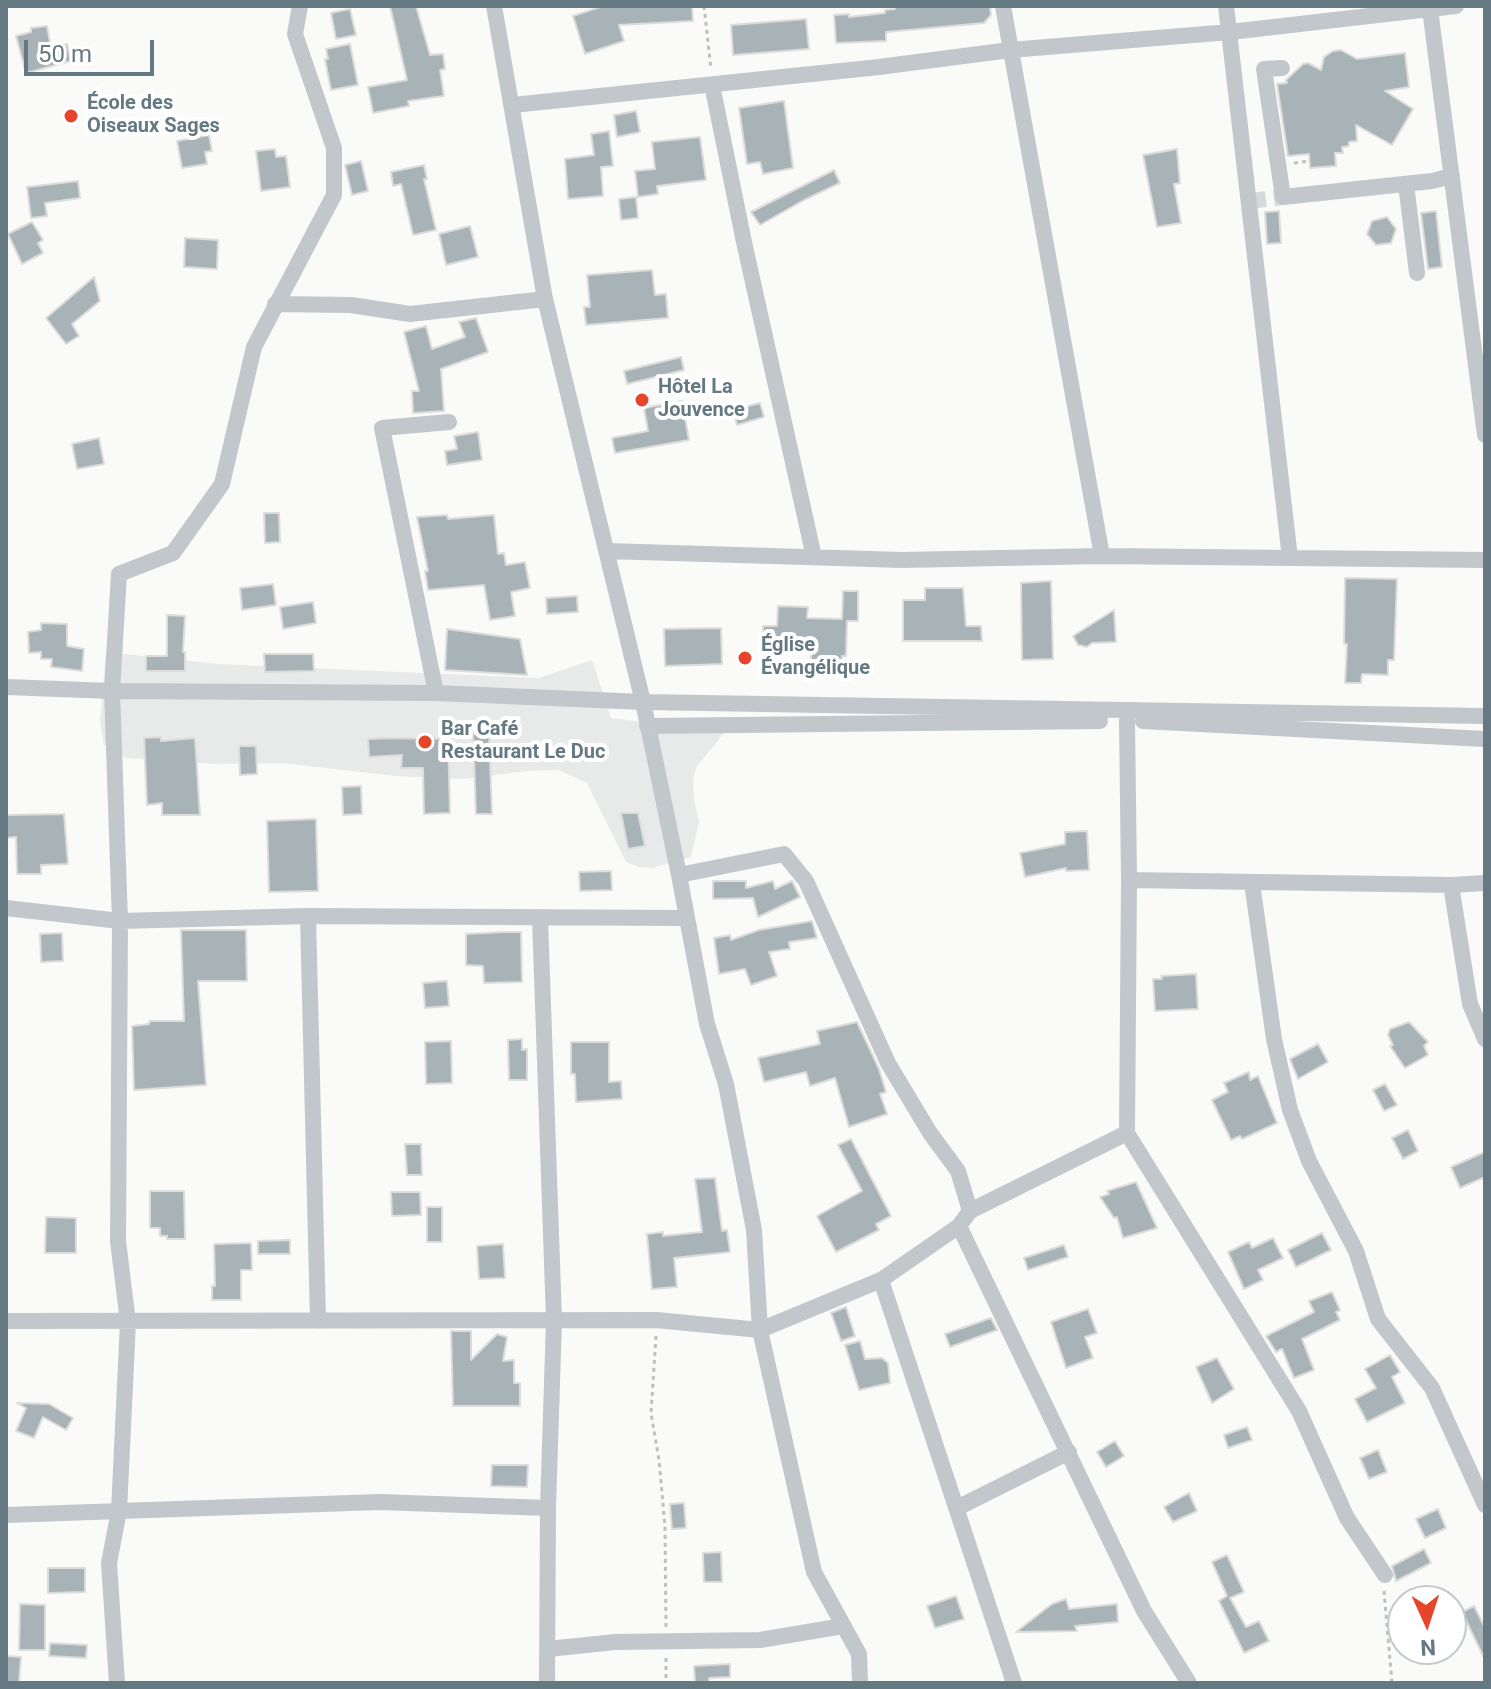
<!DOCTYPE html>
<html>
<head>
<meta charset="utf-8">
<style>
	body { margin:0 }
	#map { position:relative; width:1491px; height:1689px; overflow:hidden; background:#fafaf8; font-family:Roboto,sans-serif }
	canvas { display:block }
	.frame { position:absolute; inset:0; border:8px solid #657983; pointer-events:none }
	.north { position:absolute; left:1387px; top:1585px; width:80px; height:80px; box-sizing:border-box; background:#fff; border:2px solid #c1c9cd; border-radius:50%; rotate:177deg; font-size:22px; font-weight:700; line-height:32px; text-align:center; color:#657983 }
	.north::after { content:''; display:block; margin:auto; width:28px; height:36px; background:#e6452c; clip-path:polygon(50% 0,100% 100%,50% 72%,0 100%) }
	.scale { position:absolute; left:24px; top:40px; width:130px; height:36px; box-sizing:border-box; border:4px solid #657983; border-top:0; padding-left:10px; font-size:24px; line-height:28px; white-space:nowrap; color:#657983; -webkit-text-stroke:6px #fff; paint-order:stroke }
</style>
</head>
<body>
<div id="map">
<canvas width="1491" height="1689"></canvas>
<div class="frame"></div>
<div class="north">N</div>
<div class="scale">50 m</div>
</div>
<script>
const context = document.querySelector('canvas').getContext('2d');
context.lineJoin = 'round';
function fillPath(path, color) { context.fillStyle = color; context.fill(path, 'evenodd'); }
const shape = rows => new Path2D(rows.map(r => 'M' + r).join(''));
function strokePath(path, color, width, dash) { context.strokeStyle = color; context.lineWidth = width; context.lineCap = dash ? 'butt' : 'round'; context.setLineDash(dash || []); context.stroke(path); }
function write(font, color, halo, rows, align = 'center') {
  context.font = font + ' Roboto,sans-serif'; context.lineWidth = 8; context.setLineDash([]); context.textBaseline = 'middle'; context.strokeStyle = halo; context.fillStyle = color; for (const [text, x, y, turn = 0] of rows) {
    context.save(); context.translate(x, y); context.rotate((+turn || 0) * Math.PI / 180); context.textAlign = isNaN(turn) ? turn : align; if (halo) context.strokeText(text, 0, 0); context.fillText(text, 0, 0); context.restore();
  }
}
fillPath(shape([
	[106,652,217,664,539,678,592,660,611,718,725,732,697,766,693,778,694,800,699,821,691,857,652,868,639,867,626,862,587,783,559,770,527,771,465,779,395,776,283,763,215,764,126,758,104,745,100,722]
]), '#e8eae9');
const building = shape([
	[390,6,416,6,430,55,443,54,445,69,440,70,444,96,408,101,409,106,373,113,368,87,407,80,390,6],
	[603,6,692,6,693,21,619,25,624,41,585,54,573,16,603,6],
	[894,6,990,6,991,15,984,23,886,32,886,41,836,43,834,15,849,14,849,17,885,13,885,10,895,9,894,6],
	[350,9,356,35,336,39,331,13,350,9],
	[806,19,809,49,733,55,731,25,806,19],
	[47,26,51,48,67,44,71,61,26,73,16,36,31,32,31,28,47,26],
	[350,44,358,85,331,90,325,59,328,59,326,49,350,44],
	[1341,50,1357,59,1405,53,1409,87,1385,91,1413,109,1392,145,1356,125,1357,141,1349,142,1349,146,1342,147,1343,153,1335,153,1336,166,1310,168,1309,154,1288,156,1277,84,1287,83,1286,80,1303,64,1308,63,1321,70,1324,57,1333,51,1341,50],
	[784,101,793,168,763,174,760,162,747,164,739,108,784,101],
	[636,111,640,132,617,137,614,115,636,111],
	[609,131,613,166,601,167,603,196,568,199,565,159,594,155,591,134,609,131],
	[209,135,212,151,205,152,207,164,182,168,177,141,209,135],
	[700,137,706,180,657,186,658,194,638,197,635,171,655,169,652,142,700,137],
	[275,149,276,157,286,156,290,187,261,191,256,151,275,149],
	[1177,149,1180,183,1174,184,1181,223,1157,227,1143,155,1177,149],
	[361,161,368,191,352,195,345,165,361,161],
	[424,165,427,179,424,179,436,230,413,235,401,184,393,186,391,172,424,165],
	[834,170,840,183,804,200,760,225,751,212,834,170],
	[78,181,80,198,45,203,47,216,31,218,27,187,78,181],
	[636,197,638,218,621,220,619,199,636,197],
	[1279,211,1281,243,1267,244,1265,212,1279,211],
	[1436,211,1442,267,1428,269,1421,213,1436,211],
	[1387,217,1396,229,1391,243,1376,245,1367,234,1372,221,1387,217],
	[32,222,43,240,38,243,43,253,22,264,8,234,32,222],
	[470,226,478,257,446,265,439,234,470,226],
	[185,238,218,240,217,269,184,267,185,238],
	[652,270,655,295,666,294,668,318,586,325,584,307,590,307,587,275,652,270],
	[94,277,100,301,72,324,79,336,66,344,46,318,94,277],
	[476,318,488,352,441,369,444,411,413,413,412,391,419,391,404,332,426,326,432,349,465,337,459,322,476,318],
	[681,357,684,370,627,384,624,371,681,357],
	[682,401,689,440,615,453,612,438,648,431,644,408,682,401],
	[760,403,764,417,737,425,733,410,760,403],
	[478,432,482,460,447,465,445,451,457,449,454,436,478,432],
	[99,438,104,464,77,469,72,444,99,438],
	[264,513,279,513,280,542,265,543,264,513],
	[447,515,448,519,494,515,498,554,504,553,506,565,525,562,530,588,511,592,515,616,490,620,484,585,428,590,425,571,428,571,417,517,447,515],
	[1345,578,1397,579,1394,660,1388,660,1388,675,1362,674,1361,683,1345,683,1347,644,1344,644,1345,578],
	[1051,581,1053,659,1022,660,1021,583,1051,581],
	[273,584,276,605,242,610,240,588,273,584],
	[925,588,963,588,966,626,981,626,982,641,903,641,903,600,925,600,925,588],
	[843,591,858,591,858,621,847,621,846,656,842,656,842,664,827,663,827,670,811,670,811,644,763,643,763,626,777,626,778,606,808,607,807,618,842,619,843,591],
	[577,596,578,612,547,614,546,598,577,596],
	[313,602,316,623,283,629,280,607,313,602],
	[1114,610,1116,642,1092,643,1087,647,1078,645,1073,636,1114,610],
	[167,615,185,616,183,652,185,652,185,671,146,671,146,656,167,656,167,615],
	[41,623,67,624,67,646,84,649,82,671,51,667,52,659,41,659,41,652,29,653,28,632,41,630,41,623],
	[721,628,722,664,665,666,664,629,721,628],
	[447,629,520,639,527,675,445,670,447,629],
	[264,654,313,654,314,671,265,672,264,654],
	[473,734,489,734,492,814,476,814,473,734],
	[161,737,161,741,195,738,200,815,162,815,162,803,147,805,144,738,161,737],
	[389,738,448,739,450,813,424,814,423,768,401,768,402,755,369,757,368,739,389,738],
	[239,746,256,746,257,774,240,775,239,746],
	[361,786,362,814,343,815,342,787,361,786],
	[621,813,638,813,645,846,628,849,621,813],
	[64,814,68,864,41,865,41,874,17,874,16,837,6,838,6,815,64,814],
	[316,819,318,891,269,892,267,821,316,819],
	[1087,831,1089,870,1066,871,1066,868,1025,877,1020,853,1065,844,1065,832,1087,831],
	[611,871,612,890,580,891,579,872,611,871],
	[713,881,746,881,746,888,773,881,775,889,792,881,800,897,758,917,753,898,713,899,713,881],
	[812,921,817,938,789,942,790,949,769,952,777,976,751,985,745,969,719,974,714,938,730,935,731,940,759,930,812,921],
	[181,930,246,930,247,981,198,981,206,1085,134,1090,132,1026,149,1024,150,1021,184,1021,181,930],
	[504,932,521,932,522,982,484,983,483,966,466,965,466,934,504,932],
	[62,933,63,961,41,962,40,934,62,933],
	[1196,974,1198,1009,1155,1011,1153,979,1162,979,1161,976,1196,974],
	[447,981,449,1006,425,1008,423,983,447,981],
	[857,1022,879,1069,886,1092,880,1094,887,1114,849,1127,835,1078,810,1086,806,1072,764,1082,758,1058,820,1044,817,1031,857,1022],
	[1409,1022,1428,1042,1424,1046,1428,1055,1405,1068,1390,1046,1393,1045,1388,1035,1390,1029,1409,1022],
	[522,1039,522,1050,527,1049,527,1080,509,1080,508,1040,522,1039],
	[451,1041,452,1083,426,1084,425,1042,451,1041],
	[571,1042,609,1042,609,1082,621,1081,622,1099,576,1102,575,1074,571,1074,571,1042],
	[1318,1044,1328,1062,1298,1079,1290,1059,1318,1044],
	[1249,1072,1250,1080,1258,1076,1277,1123,1242,1139,1240,1136,1231,1140,1212,1100,1228,1092,1224,1083,1249,1072],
	[1385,1084,1397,1105,1384,1111,1373,1090,1385,1084],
	[1408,1130,1418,1151,1403,1159,1392,1138,1408,1130],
	[851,1139,891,1216,876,1224,879,1230,836,1252,817,1216,862,1191,838,1145,851,1139],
	[405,1144,421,1144,422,1175,407,1175,405,1144],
	[1485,1152,1485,1177,1460,1188,1451,1167,1485,1152],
	[715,1178,722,1231,727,1230,730,1252,674,1258,677,1287,652,1289,647,1234,663,1232,663,1236,702,1232,695,1179,715,1178],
	[1136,1182,1157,1228,1123,1238,1117,1217,1114,1218,1100,1197,1109,1194,1107,1191,1136,1182],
	[150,1191,184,1191,185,1239,167,1239,167,1236,160,1236,160,1228,150,1228,150,1191],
	[391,1192,420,1192,421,1215,392,1216,391,1192],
	[427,1207,442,1207,442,1242,427,1242,427,1207],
	[46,1217,76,1218,76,1253,45,1253,46,1217],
	[1322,1233,1331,1250,1296,1267,1288,1250,1322,1233],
	[1273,1238,1283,1258,1258,1270,1263,1280,1244,1289,1228,1252,1249,1242,1252,1248,1273,1238],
	[290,1240,290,1254,258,1254,258,1241,290,1240],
	[251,1243,252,1270,241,1270,241,1300,212,1300,212,1286,215,1286,214,1244,251,1243],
	[503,1244,505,1278,479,1279,477,1246,503,1244],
	[1064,1245,1068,1257,1028,1270,1024,1258,1064,1245],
	[1332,1292,1340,1310,1336,1312,1340,1320,1302,1339,1314,1370,1294,1378,1282,1349,1276,1352,1266,1336,1314,1312,1309,1301,1332,1292],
	[846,1307,855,1336,841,1341,831,1313,846,1307],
	[1088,1309,1097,1333,1085,1337,1093,1358,1066,1368,1051,1322,1088,1309],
	[991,1318,997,1330,950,1347,945,1334,991,1318],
	[451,1331,471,1331,471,1360,497,1334,507,1337,503,1361,514,1360,514,1383,520,1383,520,1406,453,1406,451,1331],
	[860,1341,865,1359,882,1358,888,1363,890,1383,859,1390,845,1345,860,1341],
	[1390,1355,1400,1372,1392,1377,1405,1403,1367,1422,1355,1399,1376,1388,1365,1369,1390,1355],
	[1217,1358,1234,1389,1212,1403,1196,1367,1217,1358],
	[17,1403,49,1404,73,1418,66,1430,43,1417,34,1438,16,1431,26,1408,17,1403],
	[1247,1427,1252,1440,1228,1448,1224,1435,1247,1427],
	[1115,1441,1124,1456,1106,1467,1097,1452,1115,1441],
	[1378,1450,1387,1472,1369,1479,1360,1458,1378,1450],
	[492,1465,528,1465,527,1487,491,1486,492,1465],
	[1189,1493,1197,1511,1173,1522,1164,1507,1189,1493],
	[684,1503,686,1528,672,1529,670,1504,684,1503],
	[1438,1509,1446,1528,1425,1538,1416,1519,1438,1509],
	[1424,1549,1431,1563,1396,1581,1392,1566,1424,1549],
	[721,1552,722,1582,704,1582,703,1553,721,1552],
	[1227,1555,1244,1592,1230,1598,1246,1627,1259,1621,1269,1641,1244,1653,1219,1601,1227,1596,1212,1562,1227,1555],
	[48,1568,85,1568,85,1592,48,1593,48,1568],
	[956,1596,964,1619,935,1628,927,1606,956,1596],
	[1066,1599,1069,1609,1117,1604,1118,1622,1075,1626,1077,1631,1016,1632,1052,1604,1066,1599],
	[20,1604,45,1605,45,1650,19,1650,20,1604],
	[1474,1606,1485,1628,1485,1660,1462,1612,1474,1606],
	[50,1643,87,1645,86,1658,49,1656,50,1643],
	[6,1656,21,1657,19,1683,6,1683,6,1656],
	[730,1664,730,1677,709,1678,709,1683,695,1683,694,1666,730,1664]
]);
fillPath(building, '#a8b3b7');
strokePath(building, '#dcdcda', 2);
strokePath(shape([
	[1250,201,1283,197]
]), '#d5dadb', 16, [16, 8]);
strokePath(shape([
	[704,6,711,69],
	[1294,163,1310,161],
	[656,1336,651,1413,659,1460,665,1526,666,1627],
	[1384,1591,1392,1683],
	[666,1658,666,1683]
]), '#bbc0c2', 3, [4, 4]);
strokePath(shape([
	[494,6,545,299,643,702,679,875,707,1024,726,1084,754,1230,760,1330,814,1572,859,1654,860,1683],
	[1003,6,1102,556],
	[1226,6,1290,558],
	[1430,9,1485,435],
	[1282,68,1264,69,1283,197,1432,181,1452,176],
	[712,85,744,242,814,557],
	[513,105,879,67,1010,50,1230,32,1456,6],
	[1406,184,1417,273],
	[275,304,351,305,410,314,545,299],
	[607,551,902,560,1102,556,1485,560],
	[6,687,112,691,436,693,643,702,1485,716],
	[436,693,382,428,449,422],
	[1127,720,1129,880,1127,1133,1299,1411,1347,1518,1385,1575],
	[1143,721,1485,739],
	[647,726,1100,721],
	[679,875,784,854,806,881,888,1063,930,1133,958,1171,970,1211],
	[1129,880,1451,885,1485,883],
	[1252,883,1274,1039,1290,1110,1309,1161,1356,1251,1378,1319,1432,1388,1485,1505],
	[1451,885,1470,1004,1485,1039],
	[6,908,120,921,308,916,687,918],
	[308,916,318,1321],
	[540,918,554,1320,548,1508,547,1683],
	[959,1226,1144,1611,1189,1683],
	[881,1280,1014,1683],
	[6,1321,656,1320,760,1330,881,1280,959,1226,970,1211,1127,1133],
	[957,1508,1069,1452],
	[6,1515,379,1502,548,1508],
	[548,1649,615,1642,760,1640,843,1626],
	[117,1683,109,1563,119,1511,128,1322,118,1241,120,921,112,691,119,574,173,553,222,484,254,347,334,195,334,148,295,34,300,6]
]), '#c1c7ca', 16);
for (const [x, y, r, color] of [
	[71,116,8,"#e6452c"],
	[642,400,8,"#e6452c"],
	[745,658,8,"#e6452c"],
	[425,742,8,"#e6452c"]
]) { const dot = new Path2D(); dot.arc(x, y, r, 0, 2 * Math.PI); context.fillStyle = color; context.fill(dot); strokePath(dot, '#fff', 3); }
write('bold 20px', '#657983', '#fff', [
	["École des",87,104],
	["Oiseaux Sages",87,127],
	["Hôtel La",658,388],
	["Jouvence",658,411],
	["Église",761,646],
	["Évangélique",761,669],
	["Bar Café",441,730],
	["Restaurant Le Duc",441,753]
], 'left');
</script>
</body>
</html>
